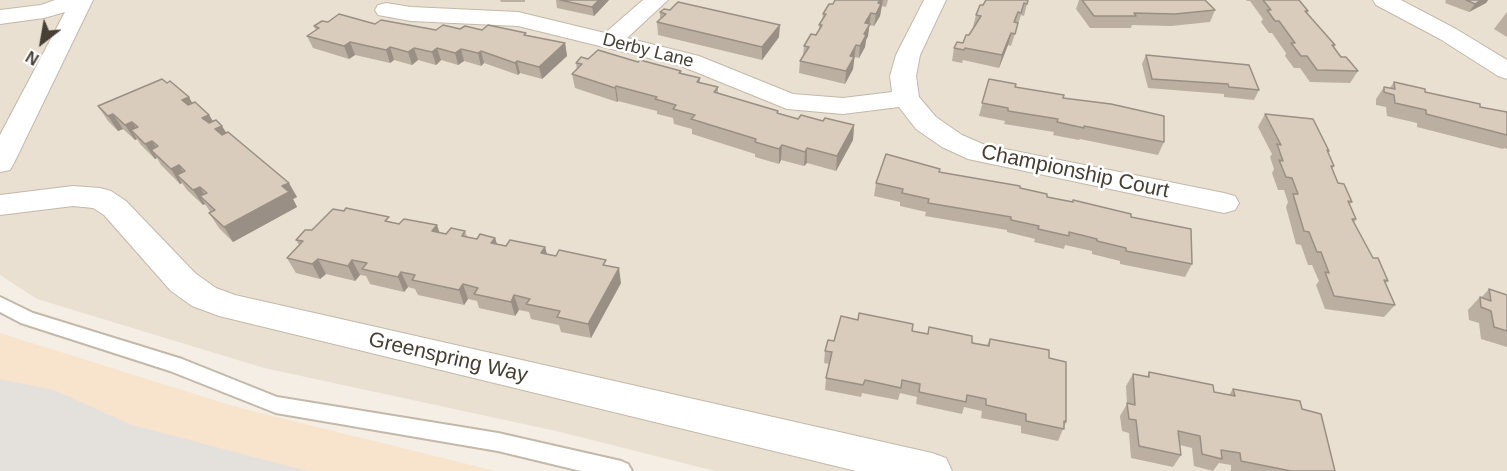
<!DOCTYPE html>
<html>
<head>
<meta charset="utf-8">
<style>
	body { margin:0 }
	#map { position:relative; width:1507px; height:471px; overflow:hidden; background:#f4eee5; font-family:Arial,sans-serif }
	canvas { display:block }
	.north { position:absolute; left:12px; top:12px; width:60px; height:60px; -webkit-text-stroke:4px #fff; paint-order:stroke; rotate:211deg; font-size:16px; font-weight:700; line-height:24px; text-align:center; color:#473e34 }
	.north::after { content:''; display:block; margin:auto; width:21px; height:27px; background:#473e34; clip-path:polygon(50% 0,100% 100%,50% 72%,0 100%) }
</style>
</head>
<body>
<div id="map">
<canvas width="1507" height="471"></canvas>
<div class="north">N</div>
</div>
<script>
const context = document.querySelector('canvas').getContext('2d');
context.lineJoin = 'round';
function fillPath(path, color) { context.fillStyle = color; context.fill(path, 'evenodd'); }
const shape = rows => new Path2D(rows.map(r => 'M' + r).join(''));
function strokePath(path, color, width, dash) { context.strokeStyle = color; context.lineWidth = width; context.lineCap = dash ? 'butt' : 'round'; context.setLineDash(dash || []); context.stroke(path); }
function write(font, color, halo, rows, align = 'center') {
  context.font = font + ' Arial,sans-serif'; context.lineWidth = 5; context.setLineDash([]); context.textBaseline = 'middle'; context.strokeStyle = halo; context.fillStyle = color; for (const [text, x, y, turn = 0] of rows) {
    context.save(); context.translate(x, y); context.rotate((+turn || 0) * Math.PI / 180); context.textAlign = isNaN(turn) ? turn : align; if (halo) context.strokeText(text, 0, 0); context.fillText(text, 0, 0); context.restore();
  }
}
fillPath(shape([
	[0,0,1507,0,1507,471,715,471,556,431,264,368,37,299,0,275]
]), '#e9e0d2');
fillPath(shape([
	[0,333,233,406,495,471,0,471]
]), '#f8e3cd');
fillPath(shape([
	[0,379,54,390,132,425,307,471,0,471]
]), '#e4e1dd');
const service = shape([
	[0,297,33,313,182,359,277,397,498,433,621,461,628,464,632,471,581,471,498,451,276,413,170,371,21,323,0,312,0,297]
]);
const minor = shape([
	[55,0,93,0,14,163,10,170,0,172,0,135,65,12,44,18,0,24,0,10,41,5,55,0],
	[643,0,668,0,627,38,699,56,793,94,843,98,892,92,890,76,896,55,924,0,946,0,920,55,916,76,919,97,936,117,962,135,985,145,1224,193,1235,196,1239,203,1235,210,1224,213,968,159,942,147,916,129,899,107,843,114,787,109,681,66,518,26,411,21,378,15,375,10,378,5,386,3,411,7,518,12,605,33,643,0],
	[1373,0,1401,0,1456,29,1507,60,1507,79,1498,76,1440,39,1376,5,1373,0],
	[73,186,100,188,111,191,126,201,195,273,216,288,235,295,932,453,946,458,952,471,856,471,219,316,192,306,171,291,104,215,93,208,73,206,0,215,0,195,73,186]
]);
strokePath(service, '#c3b8a9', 4);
strokePath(minor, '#c3b8a9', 2);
fillPath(service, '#fff');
fillPath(minor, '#fff');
fillPath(shape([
	[438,0,525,0,525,2,501,2,500,0],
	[556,0,609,0,594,16,557,8],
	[835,0,888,0,886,7,882,6,881,8,880,16,874,26,869,25,868,36,866,40,865,47,859,58,855,57,854,59,853,69,845,84,799,73,800,61,803,55,804,46,816,35,819,30,819,25,822,21,823,14,833,4],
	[1028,0,1024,16,1021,15,1011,46,1008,45,999,68,963,60,962,63,952,61,954,48,963,43,969,35,974,27,973,27,976,15,983,5],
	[1079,0,1205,0,1215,10,1210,22,1171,26,1132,25,1131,28,1090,28,1076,9],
	[1246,0,1299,0,1308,11,1307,14,1335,45,1334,48,1341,57,1358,71,1350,83,1310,82,1300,68,1294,68,1285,56,1286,53,1272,33,1269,33,1261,22,1263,19,1250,1,1247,1],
	[1445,0,1488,0,1486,3,1469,12,1445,3,1446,1],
	[660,12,779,37,762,60,658,35,657,22,660,20],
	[1507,12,1507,37,1494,29],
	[328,22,375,24,436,30,460,29,482,30,527,35,565,43,567,56,542,79,520,73,518,75,484,63,481,66,464,61,458,65,441,60,436,65,418,60,412,65,394,60,390,63,355,55,349,59,313,48,307,36,316,30,314,26],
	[1146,55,1259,90,1254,100,1224,97,1224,94,1148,88,1142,64],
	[588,59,638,62,681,71,681,73,700,78,700,83,718,87,718,93,778,111,778,113,798,119,854,125,853,140,836,171,807,163,804,166,781,160,779,164,755,157,755,154,692,134,692,129,674,124,673,118,657,114,657,111,618,101,617,102,575,88,572,74,577,70,576,63],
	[989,79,1015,87,1063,98,1164,142,1158,155,1080,139,1079,140,1053,135,1054,132,1004,124,1005,121,979,116],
	[1394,82,1425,92,1480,107,1507,112,1507,149,1504,148,1503,149,1417,127,1417,123,1387,116,1386,107,1376,105,1376,99,1384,87,1390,88],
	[167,83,189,97,192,103,209,115,213,121,297,197,293,199,297,207,233,242,219,228,209,213,211,213,205,204,203,205,187,190,182,183,180,184,161,165,157,158,155,159,141,145,137,139,135,140,123,129,118,131,108,121,98,106],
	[1265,114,1329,151,1328,153,1334,166,1332,169,1338,183,1352,202,1349,205,1356,219,1354,223,1373,258,1388,281,1385,284,1395,305,1384,317,1325,309,1316,285,1319,281,1312,265,1308,265,1301,245,1296,244,1286,207,1288,202,1284,190,1278,190,1272,173,1274,169,1270,157,1272,154,1258,127],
	[939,172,1020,188,1047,197,1131,217,1192,264,1185,277,1120,264,1120,261,1092,254,1092,251,1065,245,1064,249,1034,242,1035,239,1007,232,1007,230,925,216,926,212,900,206,900,202,874,196,876,183],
	[344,211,446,234,465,231,467,237,477,239,495,238,497,244,506,246,545,247,547,254,607,266,621,283,591,338,561,332,559,325,531,319,529,312,519,310,515,316,479,308,477,301,468,299,464,305,418,295,415,289,408,287,404,292,370,284,366,276,360,275,355,281,326,274,320,279,296,273,287,258,299,245,296,240],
	[1489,289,1507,295,1507,347,1481,339,1479,323,1469,320,1468,310,1480,297,1481,298],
	[912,331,987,345,990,339,1049,358,1066,422,1058,441,1021,433,1021,426,981,418,982,411,964,407,962,414,916,404,917,397,900,393,898,400,862,393,861,397,825,390,826,378,829,364,824,363,825,351,834,341],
	[1149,372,1214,392,1229,395,1233,389,1302,409,1335,471,1231,471,1231,465,1219,463,1213,471,1194,466,1192,448,1180,445,1181,455,1173,467,1131,458,1129,433,1122,431,1120,416,1127,404,1126,386,1133,374,1147,377]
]), '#bbafa2');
fillPath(shape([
	[599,0,609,0,594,16,592,7],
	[880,0,883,0,880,16,874,26,876,14],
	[1481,0,1488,0,1486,3,1469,12,1475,4],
	[1018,12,1008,45,999,68,1002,55],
	[871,13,868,36,866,40,865,47,859,58,860,46,865,23],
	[780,25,779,37,762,60,762,47],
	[350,42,355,55,349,59,344,46],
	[565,43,567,56,542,79,539,67],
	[856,45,853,69,845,84,846,71,850,56],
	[390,47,394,60,390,63,386,50],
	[414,48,418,60,412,65,408,52],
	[437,48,441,60,436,65,432,52],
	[461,49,464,61,458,65,455,53],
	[481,51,484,63,481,66,478,53],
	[517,61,520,73,518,75,515,63],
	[616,86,618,101,617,102,615,88],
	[189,97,197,112,182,100],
	[113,114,123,129,118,131,108,116],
	[209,115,217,128,222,126,231,140,211,132,202,118],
	[132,122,142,136,131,130,137,139,135,140,125,125],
	[854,125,853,140,836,171,837,156],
	[152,141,162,156,151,150,157,158,155,159,145,144],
	[782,145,781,160,779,164,779,149],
	[807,148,807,163,804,166,805,152],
	[179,165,188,180,177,175,182,183,180,184,171,169],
	[289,183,297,197,293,199,297,207,233,242,224,227,282,186],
	[200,187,209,202,200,196,205,204,203,205,193,190],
	[437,225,442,240,432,231],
	[495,238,500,253,491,243],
	[545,247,549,262,541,253],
	[318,259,326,274,320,279,312,264],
	[352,260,360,275,355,281,348,266],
	[619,268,621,283,591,338,588,324],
	[401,272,408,287,404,292,398,277],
	[463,284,468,299,464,305,459,290],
	[514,295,519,310,515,316,511,302]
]), '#998f84');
const building = shape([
	[560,0,599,0,592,7,560,0],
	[835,0,880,0,878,3,881,4,876,14,871,13,865,23,870,24,864,34,866,35,860,46,856,45,850,56,854,57,846,71,800,61,809,47,804,46,811,34,816,35,822,25,819,25,826,14,823,14,829,4,833,4,835,0],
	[986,0,1028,0,1027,4,1024,3,1021,13,1018,12,1014,22,1018,23,1015,34,1011,33,1002,55,965,48,964,50,954,48,957,42,963,43,966,35,969,35,981,16,976,15,980,5,983,5,986,0],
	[1082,0,1205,0,1215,10,1175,14,1134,13,1136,16,1094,16,1082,0],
	[1263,0,1299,0,1308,11,1305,11,1335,45,1332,45,1341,57,1346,57,1358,71,1317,70,1307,56,1301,56,1291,43,1295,43,1279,21,1275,21,1267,10,1271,10,1263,0],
	[1466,0,1481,0,1475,4,1466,0],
	[678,2,780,25,762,47,657,22,666,14,660,12,664,9,670,10,678,2],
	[339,14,375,24,381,20,436,30,443,25,460,29,465,26,482,30,488,25,526,33,524,35,565,43,539,67,517,61,515,63,481,51,478,53,461,49,455,53,437,48,432,52,414,48,408,52,390,47,386,50,350,42,344,46,307,36,319,28,314,26,322,21,328,22,339,14],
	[598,50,638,62,640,60,681,71,679,73,700,78,697,82,718,87,714,92,778,111,777,113,798,119,801,115,823,121,825,118,854,125,837,156,807,148,805,152,782,145,779,149,755,142,756,139,691,119,695,115,673,109,676,105,655,99,657,97,616,86,615,88,572,74,582,64,576,63,581,57,588,59,598,50],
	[1146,55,1249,65,1259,90,1229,87,1228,84,1152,79,1146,55],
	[162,79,167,83,170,81,189,97,182,100,188,105,195,102,209,115,202,118,209,123,216,120,222,126,215,129,222,135,228,132,289,183,282,186,289,192,224,227,209,213,215,210,200,196,207,193,200,187,193,190,177,175,185,171,179,165,171,169,151,150,158,146,152,141,145,144,131,130,138,127,132,122,125,125,113,114,108,116,98,106,162,79],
	[989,79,1016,84,1015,87,1064,95,1063,98,1111,104,1164,116,1164,142,1084,126,1084,128,1057,122,1058,119,1008,111,1008,108,982,103,989,79],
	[1394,82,1425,89,1425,92,1480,104,1480,107,1507,112,1507,135,1426,114,1426,110,1395,103,1394,95,1384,92,1384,87,1395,89,1394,82],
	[1265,114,1313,119,1329,151,1327,150,1334,166,1331,166,1338,183,1344,184,1352,202,1348,201,1356,219,1352,219,1373,258,1378,258,1388,281,1384,280,1395,305,1334,296,1325,272,1329,273,1321,252,1317,252,1309,232,1304,231,1293,194,1298,194,1292,178,1286,177,1279,160,1283,161,1277,144,1281,145,1265,114],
	[886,154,940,169,939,172,1020,186,1020,188,1047,194,1047,197,1073,202,1073,200,1131,214,1131,217,1191,229,1192,264,1126,251,1126,248,1097,241,1097,239,1069,232,1069,236,1038,229,1039,226,1011,220,1011,217,928,203,929,199,902,193,903,189,876,183,886,154],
	[346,208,389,217,385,221,399,224,404,219,437,225,432,231,446,234,451,228,465,231,462,236,477,239,480,234,495,238,491,243,506,246,510,240,545,247,541,253,556,256,559,250,606,260,603,265,619,268,588,324,557,317,560,311,526,304,530,299,514,295,511,302,474,294,478,288,463,284,459,290,412,280,415,275,401,272,398,277,362,269,367,263,352,260,348,266,318,259,312,264,287,258,303,241,296,240,305,230,312,230,333,209,344,211,346,208],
	[1489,289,1507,295,1507,331,1494,327,1491,311,1481,307,1480,297,1491,301,1489,289],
	[859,313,913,324,912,331,928,334,929,327,972,336,972,343,989,346,990,339,1049,350,1049,358,1066,362,1066,422,1064,421,1064,429,1026,421,1026,414,986,405,986,399,967,395,966,402,919,392,920,384,902,380,901,388,865,380,863,385,826,378,832,352,825,351,828,340,834,341,841,316,858,320,859,313],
	[1149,372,1213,385,1214,392,1235,396,1233,389,1300,401,1302,409,1321,414,1335,471,1291,471,1241,461,1240,453,1221,450,1222,459,1202,454,1200,436,1178,431,1181,455,1139,446,1136,420,1129,419,1127,403,1135,405,1133,374,1149,377,1149,372]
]);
fillPath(building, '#daccbc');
strokePath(building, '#998f84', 1.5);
write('18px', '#473e34', '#fff', [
	["Derby Lane",648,51,14]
]);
write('21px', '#473e34', '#fff', [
	["Championship Court",1075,172,12],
	["Greenspring Way",448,358,13]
]);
</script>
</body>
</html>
